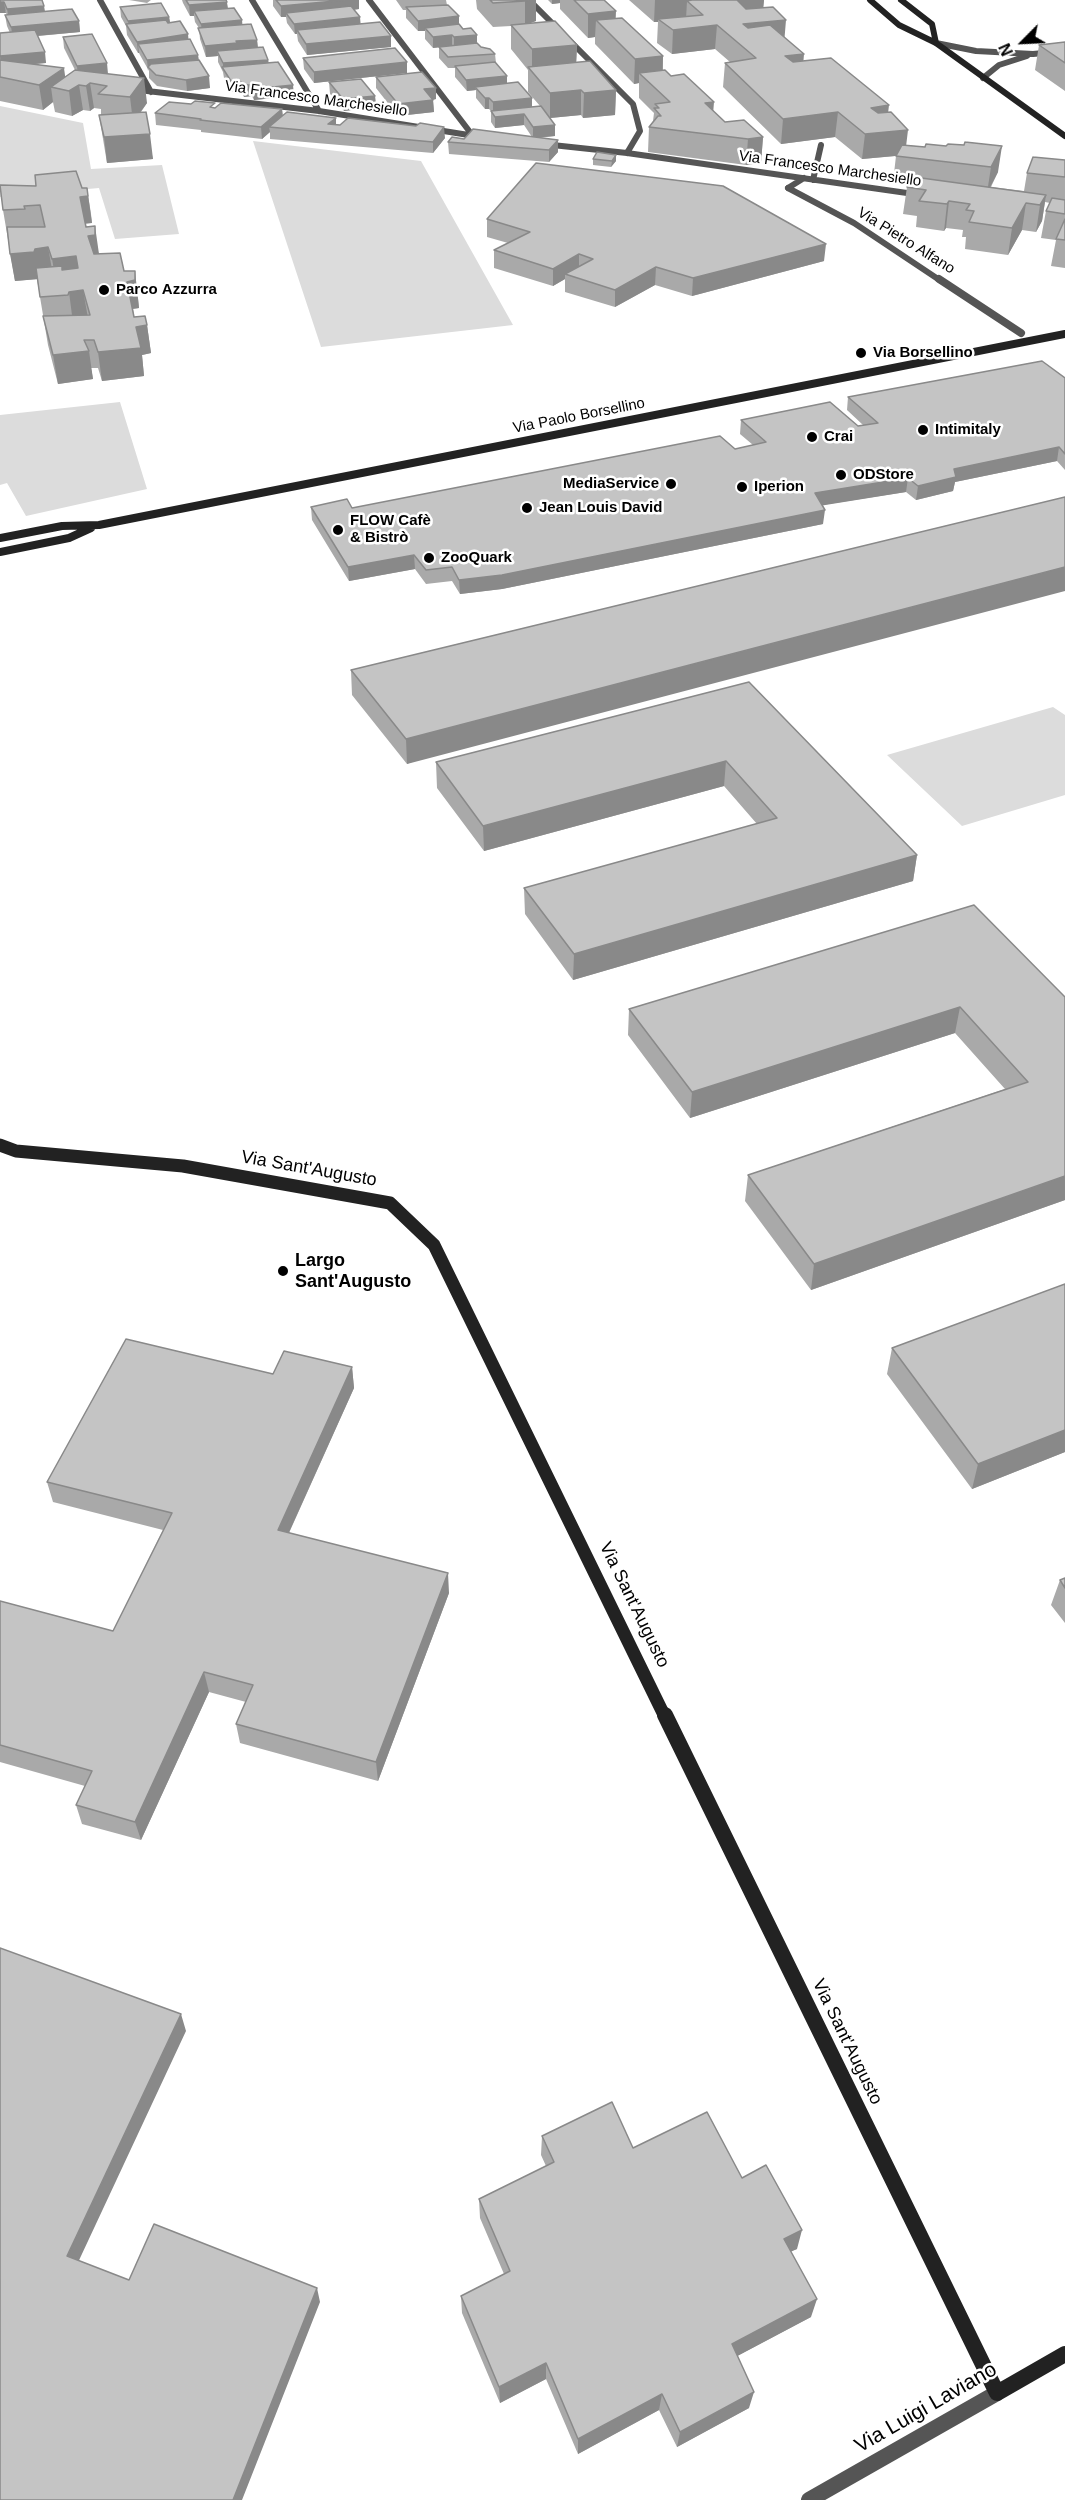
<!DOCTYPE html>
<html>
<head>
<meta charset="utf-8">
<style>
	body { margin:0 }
	#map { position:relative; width:1065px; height:2500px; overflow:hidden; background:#fff; font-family:Helvetica,sans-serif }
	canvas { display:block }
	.north { position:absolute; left:993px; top:12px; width:60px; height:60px; -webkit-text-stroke:4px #fff; paint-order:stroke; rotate:246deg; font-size:16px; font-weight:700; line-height:24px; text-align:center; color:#000 }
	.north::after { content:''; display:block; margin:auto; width:21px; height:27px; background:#000; clip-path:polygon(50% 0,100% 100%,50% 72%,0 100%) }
</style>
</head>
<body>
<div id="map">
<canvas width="1065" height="2500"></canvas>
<div class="north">N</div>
</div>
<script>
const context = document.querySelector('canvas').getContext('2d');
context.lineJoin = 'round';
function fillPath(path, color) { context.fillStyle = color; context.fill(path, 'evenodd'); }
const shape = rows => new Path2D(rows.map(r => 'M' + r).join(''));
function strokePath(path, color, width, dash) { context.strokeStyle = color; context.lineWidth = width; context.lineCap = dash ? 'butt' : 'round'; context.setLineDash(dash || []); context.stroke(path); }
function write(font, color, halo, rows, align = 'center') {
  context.font = font + ' Helvetica,sans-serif'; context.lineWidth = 5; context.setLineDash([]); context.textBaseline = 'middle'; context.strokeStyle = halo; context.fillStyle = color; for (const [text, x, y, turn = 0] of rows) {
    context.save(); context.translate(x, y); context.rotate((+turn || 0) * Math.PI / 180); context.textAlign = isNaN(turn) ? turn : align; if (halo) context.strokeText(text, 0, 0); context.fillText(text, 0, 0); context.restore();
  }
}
fillPath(shape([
	[0,106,83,123,91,169,162,165,179,234,115,239,99,188,0,197],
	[253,141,421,161,513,325,321,347],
	[120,402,147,489,26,516,7,483,0,485,0,415],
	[1053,707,1065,715,1065,795,962,826,887,755]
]), '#dcdcdc');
strokePath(shape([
	[788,188,854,223,941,281]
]), '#555', 6);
strokePath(shape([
	[939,279,1021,333]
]), '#555', 8);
strokePath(shape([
	[100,0,151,92],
	[252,0,319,111],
	[369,0,473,136],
	[529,0,633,104,640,131,627,153],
	[936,43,976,51,1033,54,1065,51],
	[983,78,999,65,1027,56],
	[130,89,319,111,481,137],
	[543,144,627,153,921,195],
	[813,180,821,145],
	[788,188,804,178]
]), '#555', 6);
strokePath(shape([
	[809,2500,997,2393]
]), '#555', 16);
strokePath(shape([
	[870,0,899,25,936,43,1065,136],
	[901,0,932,24,936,43]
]), '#222', 6);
strokePath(shape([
	[0,538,62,526,99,525,1065,334],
	[0,552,69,538,91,528]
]), '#222', 8);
strokePath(shape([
	[0,1145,16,1151,183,1166,390,1203,434,1245,665,1717]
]), '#222', 13);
strokePath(shape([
	[665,1715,997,2393,1065,2354]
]), '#222', 16);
fillPath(shape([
	[0,0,79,21,80,32,38,36,46,63,34,64,65,77,75,70,64,48,63,37,108,74,147,103,141,112,153,159,107,163,99,115,101,115,101,109,94,108,90,111,83,110,72,116,55,112,53,102,43,110,0,101,0,33,10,33,7,26,5,15,7,15],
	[129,0,151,0,147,3],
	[182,0,226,0,228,8,242,20,242,25,257,40,258,47,268,60,269,63,294,96,254,100,252,96,244,97,241,92,232,92,224,78,223,72,218,62,218,56,206,57,200,39,199,28,195,22,194,16,190,16,183,3],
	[273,0,359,0,359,9,354,10,360,17,360,24,391,36,391,47,307,55,298,41,297,34,295,34,287,23,286,17,281,17,273,6],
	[396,0,446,0,447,5,459,24,463,29,477,35,477,43,481,47,495,54,496,63,507,83,532,107,540,106,528,92,528,70,511,49,511,26,493,27,477,9,476,0,536,0,536,21,530,23,577,45,576,62,616,90,615,115,583,118,581,115,550,118,555,125,555,136,538,138,558,152,549,162,449,154,448,142,464,139,532,137,524,125,495,128,491,122,491,111,489,109,485,109,476,98,476,90,467,91,455,77,455,68,448,68,439,58,439,47,433,48,425,39,425,31,418,31,406,18,406,10,403,10],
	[548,0,604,0,615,19,663,56,663,71,713,111,725,122,763,137,761,163,746,165,648,152,649,127,653,121,654,113,639,98,639,83,634,84,595,44,595,37,588,38,560,9,560,3,552,4],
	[629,0,764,0,763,8,785,38,803,61,888,112,906,145,925,147,964,145,998,172,991,187,1024,191,1027,173,1065,160,1065,268,1051,266,1056,240,1041,238,1046,211,1050,203,1045,202,1042,221,1036,232,1022,230,1008,255,965,249,966,237,962,237,963,230,946,228,944,231,916,227,917,216,903,214,907,187,909,184,893,182,896,156,862,159,835,137,781,144,723,87,725,63,730,62,715,49,672,54,657,43,658,22,654,22],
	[120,7,169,17,170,22,188,34,188,40,199,61,210,88,187,91,157,86,149,78,149,71,140,55,139,53,138,53,127,35,126,26,121,17],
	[1065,42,1065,91,1035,70,1039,45],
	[303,58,407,73,314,83,304,69],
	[376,77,436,88,436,99,433,100,434,112,398,116,376,88],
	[329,82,375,96,376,107,344,111,330,94],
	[216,108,282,109,283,116,336,125,445,138,433,153,270,139,270,132,262,139,201,132,201,130,156,125,155,113],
	[593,159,616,161,611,167,593,165],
	[82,188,87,188,91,214,92,223,85,223,86,227,99,254,124,271,138,298,139,308,133,309,134,317,147,325,151,353,142,355,144,376,102,381,98,368,91,368,93,379,58,384,48,345,37,279,15,281,3,210],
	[487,219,824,261,692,296,655,285,615,307,565,292,565,279,553,286,494,268,494,250,508,243,487,237],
	[1065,378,1065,470,1057,461,955,482,953,491,916,500,906,492,822,505,823,524,502,589,460,594,452,581,426,584,415,569,349,581,312,520,311,507,352,508,735,449,753,445,740,434,741,420,858,426,863,425,847,410,848,397],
	[1065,497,407,764,352,695,351,670],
	[749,682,917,855,913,881,573,980,525,914,524,888,757,824,724,786,484,851,437,788,436,762],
	[1065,997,1065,1200,811,1290,745,1201,748,1175,1005,1089,955,1033,690,1118,628,1035,629,1009],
	[1065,1284,1065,1452,972,1489,887,1374,892,1348],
	[352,1367,354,1388,289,1533,449,1593,378,1781,240,1743,236,1724,246,1702,209,1692,141,1840,82,1824,76,1805,85,1786,0,1762,0,1601,113,1631,163,1530,53,1502,47,1482,273,1374],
	[1065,1578,1065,1623,1051,1605,1060,1580],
	[542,2136,633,2148,742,2178,797,2249,791,2251,811,2317,737,2356,749,2408,677,2447,659,2410,578,2454,546,2379,500,2403,462,2313,461,2296,504,2274,480,2218,479,2199,546,2166,541,2155]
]), '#a9a9a9');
fillPath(shape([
	[346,0,359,0,359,9,288,16,286,13,286,17,281,17,281,6],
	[529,0,536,0,536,21,525,25,525,1],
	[552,0,560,0,560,3,552,4],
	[655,0,695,0,687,1,686,19,658,19,658,22,654,22],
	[727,0,764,0,763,11,726,14],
	[0,2,4,2,6,13,0,13],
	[227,2,228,12,194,11,194,16,190,16,189,5],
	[44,6,46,17,9,20,7,9],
	[616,11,615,35,596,20,595,37,588,38,588,14],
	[459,16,459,27,425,28,425,31,418,31,418,21],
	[169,17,171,28,129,29,128,21],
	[360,17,361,28,297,30,297,34,295,34,294,24],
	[242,20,243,31,202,34,201,24],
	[786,20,784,44,741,46,743,24],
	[79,21,80,32,13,38,11,27],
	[717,25,715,49,672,54,673,30],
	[188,34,189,45,138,44,139,53,138,53,137,42],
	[452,35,452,46,433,48,433,37],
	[477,35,477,46,454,48,454,37],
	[391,36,391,47,307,55,306,44],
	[257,40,258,51,217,51,218,56,206,57,205,46,236,41],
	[577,45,576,69,532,71,532,49],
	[45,52,46,63,1,67,0,56],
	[804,54,802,79,785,56],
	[198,55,200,66,148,67,148,71,147,60],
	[663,56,662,81,639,73,639,83,634,84,635,59],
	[268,60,269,71,223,69,223,63],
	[407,62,407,73,314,83,314,72],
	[107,63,108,74,78,77,77,66],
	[64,68,67,90,51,87,53,102,43,110,39,85],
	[209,76,210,88,187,91,186,80],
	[507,76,507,87,475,87,476,90,467,91,466,80],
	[144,78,147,103,133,122,130,97],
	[90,83,94,108,90,111,86,86],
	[79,85,83,110,72,116,69,91],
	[243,85,251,85,252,96,244,97],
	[293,85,294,96,254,100,253,89],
	[436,88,436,99,424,101,424,89],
	[581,90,581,115,550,118,550,93],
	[616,90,615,115,583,118,584,93],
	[375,96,376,107,344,111,343,99],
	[485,98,489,98,489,109,485,109],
	[532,98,532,109,493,113,493,102],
	[433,100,434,112,398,116,398,104],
	[714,102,712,127,705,103],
	[889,105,886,131,871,108],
	[282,109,283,121,269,127,270,132,262,139,261,127],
	[838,112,835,137,781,144,783,119],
	[524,114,524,125,495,128,495,117],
	[336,118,336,130,328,124],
	[555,125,555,136,533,138,533,127],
	[444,127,445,138,433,153,433,142],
	[908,130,905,155,862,159,865,134],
	[150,134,153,159,107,163,104,137],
	[763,137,761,163,746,165,748,139],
	[558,140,558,152,549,162,549,150],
	[1002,146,998,172,987,193,991,167],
	[616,155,616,161,611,167,612,161],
	[87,188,92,223,84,224,80,197],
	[1046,195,1042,221,1036,232,1040,205],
	[949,201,946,228,944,231,947,204],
	[1026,203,1022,230,1008,255,1012,228],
	[95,226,99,254,92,263,88,236],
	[826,244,824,261,692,296,693,278],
	[48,247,53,275,39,279,15,281,10,254,35,249],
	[579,254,579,272,565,274,565,279,553,286,553,269],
	[76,256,81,284,65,285,66,297,64,285,57,286,52,259],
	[656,267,655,285,615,307,615,290],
	[135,271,139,308,131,309,127,282],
	[83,290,88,318,73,323,69,292],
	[147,325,151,353,142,355,144,376,102,381,98,352,136,327],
	[89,351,93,379,58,384,53,355],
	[1059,447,1057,461,955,482,953,491,916,500,918,486,954,469],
	[908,478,906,492,813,507,815,493],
	[825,510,823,524,502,589,460,594,459,580],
	[414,555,415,569,349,581,348,567],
	[1065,567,1065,591,407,764,406,739],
	[726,761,724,786,484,851,483,826],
	[917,855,913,881,573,980,574,954],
	[960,1007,955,1033,690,1118,692,1092],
	[1065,1176,1065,1200,811,1290,814,1264],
	[352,1367,354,1388,281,1550,278,1530],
	[1065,1430,1065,1452,972,1489,978,1464],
	[448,1573,449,1593,378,1781,376,1762],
	[204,1672,209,1692,141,1840,135,1822],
	[181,2014,186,2031,74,2271,67,2256],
	[802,2230,797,2249,779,2257,784,2239],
	[317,2288,320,2302,242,2500,233,2500],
	[817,2299,811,2317,728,2361,732,2344],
	[546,2363,546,2379,500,2403,499,2387],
	[754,2392,749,2408,677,2447,680,2432],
	[662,2394,659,2410,578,2454,578,2439]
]), '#898989');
const building = shape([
	[0,0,42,0,44,6,7,9,4,2,0,2,0,0],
	[186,0,226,0,227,2,189,5,186,0],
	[276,0,346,0,281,6,276,0],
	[490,0,529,0,525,1,493,3,490,0],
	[574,0,604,0,616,11,588,14,574,0],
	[692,0,737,0,746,9,773,7,786,20,743,24,748,28,770,25,804,54,785,56,793,62,831,58,889,105,871,108,878,113,891,112,908,130,865,134,838,112,783,119,725,63,756,58,717,25,673,30,658,19,703,15,687,1,692,0],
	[161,3,169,17,128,21,120,7,161,3],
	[448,5,459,16,418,21,406,7,448,5],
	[351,6,360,17,294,24,286,13,351,6],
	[234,8,242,20,201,24,194,11,234,8],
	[72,9,79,21,11,27,5,15,72,9],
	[622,18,663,56,635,59,596,20,622,18],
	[166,20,168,23,180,21,188,34,137,42,126,24,166,20],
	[555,21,577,45,532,49,511,25,555,21],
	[380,22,391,36,306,44,297,30,380,22],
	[251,24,257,40,236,41,237,43,205,46,198,28,251,24],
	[459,24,463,29,471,28,477,35,454,37,452,35,433,37,425,28,459,24],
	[35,30,45,52,0,56,0,33,35,30],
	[92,34,107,63,77,66,63,37,92,34],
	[190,39,198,55,147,60,138,44,190,39],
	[1065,42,1065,63,1039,45,1065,42],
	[477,43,481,47,490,49,495,54,448,57,439,47,477,43],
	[263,47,268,60,223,63,217,51,263,47],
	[395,48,407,62,314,72,303,58,395,48],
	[0,60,64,68,39,85,0,77,0,60],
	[199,60,209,76,186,80,156,75,148,67,151,64,199,60],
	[590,61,616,90,584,93,581,90,550,93,528,67,590,61],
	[278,62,293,85,253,89,251,85,243,85,240,81,231,81,222,67,278,62],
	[495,62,507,76,466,80,455,66,495,62],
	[75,70,144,78,130,97,98,94,107,86,90,83,86,86,79,85,69,91,51,87,75,70],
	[665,70,671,76,684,74,714,102,705,103,725,122,744,120,763,137,748,139,649,127,658,116,661,116,654,108,659,108,655,104,670,102,639,73,665,70],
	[422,72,436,88,424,89,433,100,398,104,376,77,422,72],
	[361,79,375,96,343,99,329,82,361,79],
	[518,82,532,98,493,102,489,98,485,98,475,87,518,82],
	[195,101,215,103,210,107,215,108,221,103,282,109,261,127,200,120,201,119,155,113,169,102,191,104,195,101],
	[541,106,555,125,533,127,524,114,495,117,491,111,541,106],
	[146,112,150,134,104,137,99,115,146,112],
	[287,112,336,118,328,124,340,125,348,118,416,126,420,123,444,127,433,142,269,127,287,112],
	[473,129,558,140,549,150,448,142,452,137,464,139,473,129],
	[965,142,1002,146,991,167,896,156,902,145,925,147,926,144,946,146,948,144,964,145,965,142],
	[597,152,616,155,612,161,593,159,597,152],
	[1033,157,1065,160,1065,177,1027,173,1033,157],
	[536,163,723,186,826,244,693,278,656,267,615,290,565,274,593,259,579,254,553,269,494,250,530,232,487,219,536,163],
	[76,171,82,188,87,188,88,196,80,197,86,227,95,226,95,235,88,236,94,254,120,253,124,271,135,271,135,280,127,282,134,317,145,316,147,325,136,327,141,348,98,352,94,340,84,340,89,351,53,355,43,316,90,315,83,290,69,292,68,295,40,297,36,268,62,266,62,270,78,268,76,256,52,259,48,247,35,249,34,252,10,254,7,227,45,227,40,205,24,206,25,209,3,210,0,185,36,186,35,175,76,171],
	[914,177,1046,195,1040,205,1026,203,1012,228,969,222,974,211,966,210,970,204,949,201,947,204,919,201,926,190,907,187,914,177],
	[1052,198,1065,200,1065,214,1046,211,1052,198],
	[1065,219,1065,240,1056,239,1065,219],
	[1042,361,1065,378,1065,454,1059,447,954,469,956,477,918,486,908,478,815,493,825,510,502,575,459,580,452,567,426,570,414,555,348,567,311,507,347,499,352,508,720,436,735,449,766,442,741,420,830,402,858,426,878,423,848,397,1042,361],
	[1065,497,1065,567,406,739,351,670,1065,497],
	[749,682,917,855,574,954,524,888,777,818,726,761,483,826,436,762,749,682],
	[974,905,1065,997,1065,1176,814,1264,748,1175,1028,1082,960,1007,692,1092,629,1009,974,905],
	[1065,1284,1065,1430,978,1464,892,1348,1065,1284],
	[126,1339,273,1374,284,1351,352,1367,278,1530,448,1573,376,1762,236,1724,253,1685,204,1672,135,1822,76,1805,92,1771,0,1745,0,1601,113,1631,172,1513,47,1482,126,1339],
	[1065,1578,1065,1588,1060,1580,1065,1578],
	[0,1948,181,2014,67,2256,129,2280,154,2224,317,2288,233,2500,0,2500,0,1948],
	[612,2102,633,2148,707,2112,742,2178,766,2165,802,2230,784,2239,817,2299,732,2344,754,2392,680,2432,662,2394,578,2439,546,2363,499,2387,461,2296,510,2271,479,2199,554,2162,542,2136,612,2102]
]);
fillPath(building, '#c4c4c4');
strokePath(building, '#898989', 1.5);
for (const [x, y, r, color] of [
	[104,290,6,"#000"],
	[861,353,6,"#000"],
	[923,430,6,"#000"],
	[812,437,6,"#000"],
	[841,475,6,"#000"],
	[671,484,6,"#000"],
	[742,487,6,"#000"],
	[527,508,6,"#000"],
	[338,530,6,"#000"],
	[429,558,6,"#000"],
	[283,1271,6,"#000"]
]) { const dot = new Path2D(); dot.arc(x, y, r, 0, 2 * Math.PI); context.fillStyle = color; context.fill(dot); strokePath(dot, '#fff', 2); }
write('15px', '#000', '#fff', [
	["Via Francesco Marchesiello",316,99,8],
	["Via Francesco Marchesiello",830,169,8],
	["Via Pietro Alfano",906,241,32],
	["Via Paolo Borsellino",579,416,-11]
]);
write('bold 15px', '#000', '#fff', [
	["Parco Azzurra",116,290],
	["Via Borsellino",873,353],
	["Intimitaly",935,430],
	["Crai",824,437],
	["ODStore",853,475],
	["MediaService",659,484,"right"],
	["Iperion",754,487],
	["Jean Louis David",539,508],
	["FLOW Cafè",350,521],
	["& Bistrò",350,538],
	["ZooQuark",441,558]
], 'left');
write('18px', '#000', '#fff', [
	["Via Sant'Augusto",309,1169,10],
	["Via Sant'Augusto",634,1605,64],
	["Via Sant'Augusto",847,2042,64]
]);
write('bold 18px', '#000', '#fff', [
	["Largo",295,1261],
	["Sant'Augusto",295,1282]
], 'left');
write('21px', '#000', '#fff', [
	["Via Luigi Laviano",926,2408,-30]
]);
</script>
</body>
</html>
